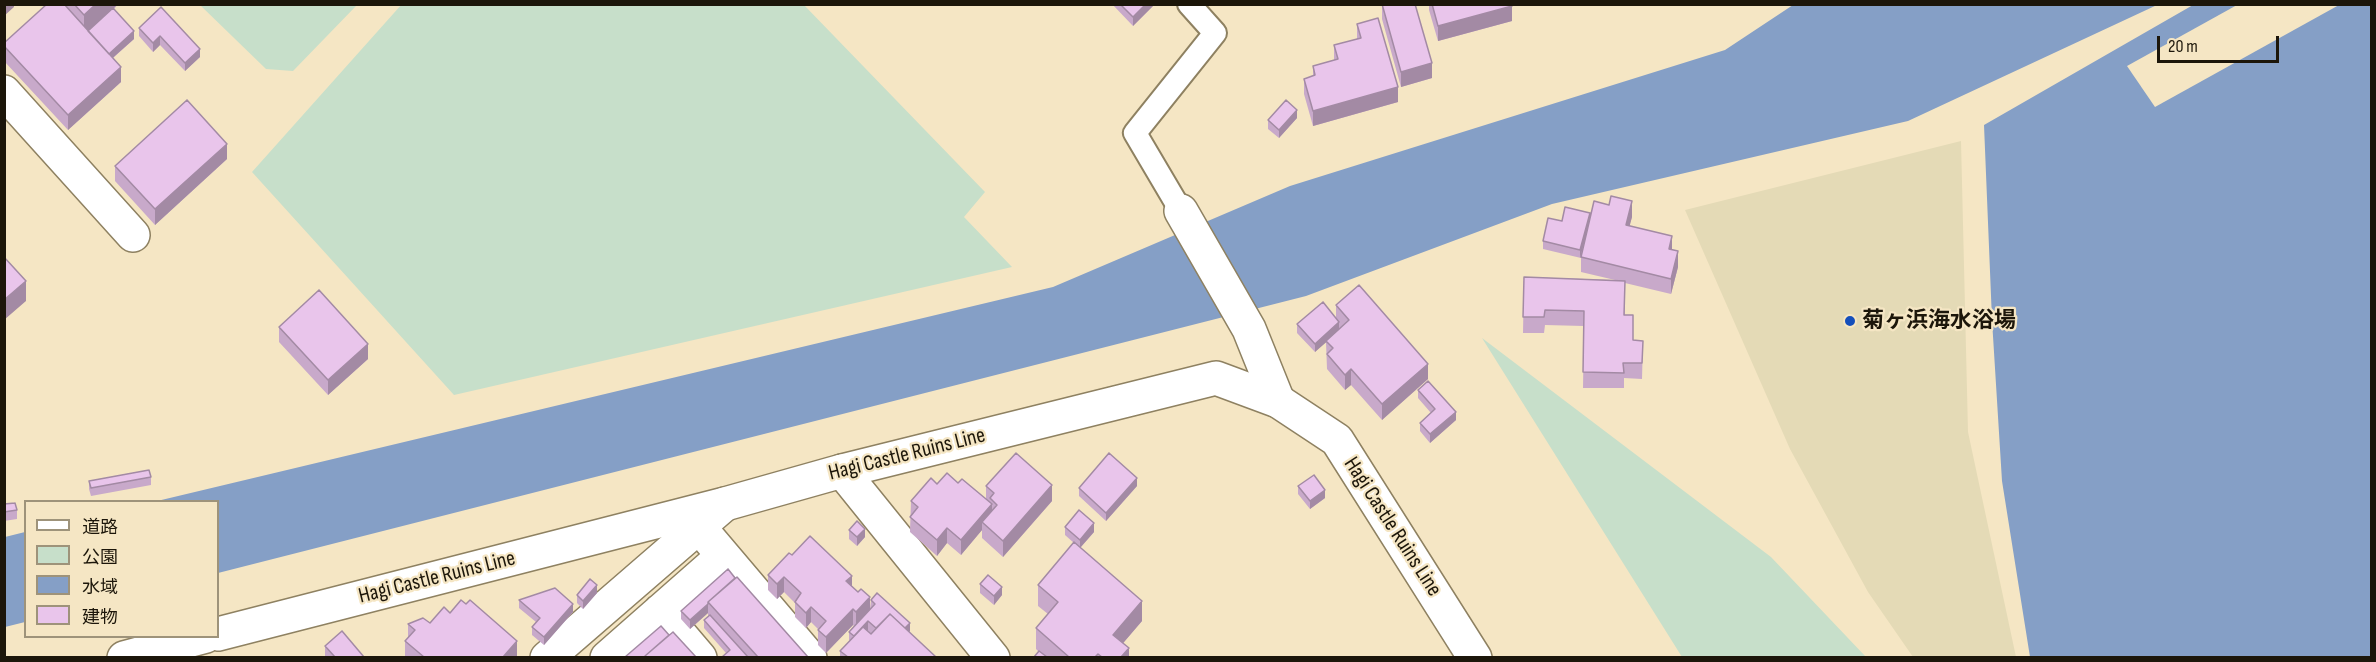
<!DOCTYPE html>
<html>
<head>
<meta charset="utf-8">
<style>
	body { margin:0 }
	#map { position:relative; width:2376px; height:662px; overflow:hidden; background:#f5e6c4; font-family:"Sofia Sans Condensed","Noto Sans JP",sans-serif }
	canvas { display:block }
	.frame { position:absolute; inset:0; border:6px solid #1c160a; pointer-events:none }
	.legend { position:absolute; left:24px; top:500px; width:195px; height:138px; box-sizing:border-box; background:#f5e6c4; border:2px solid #9e937a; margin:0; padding:8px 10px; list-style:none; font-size:18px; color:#1c160a }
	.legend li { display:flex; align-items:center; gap:12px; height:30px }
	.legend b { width:30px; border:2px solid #9e937a }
	.scale { position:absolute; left:2157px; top:36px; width:122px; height:27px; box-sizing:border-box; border:3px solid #1c160a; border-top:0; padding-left:8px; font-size:18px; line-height:21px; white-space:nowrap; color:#1c160a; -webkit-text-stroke:4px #f5e6c4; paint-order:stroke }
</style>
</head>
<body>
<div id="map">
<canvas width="2376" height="662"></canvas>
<div class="frame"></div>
<ul class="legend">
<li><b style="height:8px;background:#fff"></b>道路</li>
<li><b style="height:16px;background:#c7dfca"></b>公園</li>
<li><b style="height:16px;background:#859fc6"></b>水域</li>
<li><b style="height:16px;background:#e9c5eb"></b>建物</li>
</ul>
<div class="scale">20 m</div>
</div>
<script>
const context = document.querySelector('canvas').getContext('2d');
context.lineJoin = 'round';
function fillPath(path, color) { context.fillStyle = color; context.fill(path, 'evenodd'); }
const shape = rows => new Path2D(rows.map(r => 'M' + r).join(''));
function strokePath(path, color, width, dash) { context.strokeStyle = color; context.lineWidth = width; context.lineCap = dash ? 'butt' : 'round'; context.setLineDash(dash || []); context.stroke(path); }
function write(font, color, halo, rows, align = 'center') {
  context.font = font + ' "Sofia Sans Condensed","Noto Sans JP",sans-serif'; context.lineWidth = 4.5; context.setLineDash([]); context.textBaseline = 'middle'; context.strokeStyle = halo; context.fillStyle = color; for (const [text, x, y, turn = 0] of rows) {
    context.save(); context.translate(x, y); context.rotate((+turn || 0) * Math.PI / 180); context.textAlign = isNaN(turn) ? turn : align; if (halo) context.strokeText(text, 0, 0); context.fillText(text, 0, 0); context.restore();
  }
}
fillPath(shape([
	[402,4,804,5,985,192,964,217,1012,267,454,395,252,172],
	[200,5,357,5,293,71,266,69],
	[1482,338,1771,557,1866,657,1682,657]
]), '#c7dfca');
fillPath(shape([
	[1961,141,1968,432,2016,657,1913,657,1868,592,1790,449,1685,210]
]), '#e4dab6');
fillPath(shape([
	[1793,5,2157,5,1908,121,1552,204,1306,296,218,573,218,502,153,502,1053,287,1290,186,1725,50],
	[2193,5,2371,5,2371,657,2030,657,2002,481,1992,320,1984,125],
	[25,532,25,622,5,627,5,537]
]), '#859fc6');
fillPath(shape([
	[2237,5,2339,5,2155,107,2127,66]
]), '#f5e6c4');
const lane = shape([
	[1181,211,1135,133,1215,33,1189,4]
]);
const street = shape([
	[4,92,133,235],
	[1181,211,1249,329,1278,401],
	[842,471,993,658],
	[699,527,810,658],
	[660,611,700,658],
	[547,658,725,504],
	[607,658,723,556]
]);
const secondary = shape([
	[218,634,725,504,842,471,1216,378,1278,401,1337,440,1475,658],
	[124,658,206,636]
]);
strokePath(lane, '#8e8161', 26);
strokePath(street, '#8e8161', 36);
strokePath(secondary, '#8e8161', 36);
strokePath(lane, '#fff', 22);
strokePath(street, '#fff', 33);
strokePath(secondary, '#fff', 33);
fillPath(shape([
	[47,4,118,4,114,9,134,39,113,58,121,82,68,130,4,61,4,43],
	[1112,4,1153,4,1153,6,1133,26],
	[1382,4,1432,78,1401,87,1382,19],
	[1429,4,1511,4,1512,21,1438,41,1429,10],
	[161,7,200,57,185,71,160,45,153,52,139,36,139,28],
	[1357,24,1398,102,1313,126,1304,94,1304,79,1313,76,1313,66,1334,60,1334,45,1357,39],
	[1297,118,1279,138,1268,129,1268,120],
	[227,159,155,225,115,181,115,166],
	[1632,217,1629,226,1672,250,1678,267,1671,294,1625,283,1625,315,1633,340,1643,341,1642,379,1624,378,1624,388,1583,388,1584,326,1545,325,1544,333,1523,333,1524,277,1615,280,1581,272,1581,258,1543,249,1543,241,1562,221],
	[1336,305,1428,379,1382,420,1351,385,1345,390,1327,369,1326,342,1315,352,1297,333,1297,324,1336,318],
	[279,327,368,359,328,395,279,342],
	[1418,390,1456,420,1430,443,1420,431,1420,423,1431,413,1418,398],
	[151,477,151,485,91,496,89,489,89,481],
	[958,483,986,499,986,486,1052,501,1003,557,982,538,982,530,961,555,947,543,937,556,910,532,911,501,937,484],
	[1137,486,1106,521,1079,496,1079,488],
	[1298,486,1325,498,1310,509,1298,494],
	[4,504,17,510,17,519,4,521],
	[1065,527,1094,532,1080,548,1142,621,1123,643,1129,657,1034,657,1039,652,1036,649,1036,628,1048,614,1038,606,1038,585,1074,543,1065,535],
	[849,530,865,537,857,546,849,539],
	[792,555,852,586,870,609,871,600,910,631,909,632,936,657,840,657,840,651,850,641,849,640,849,632,854,626,853,625,826,653,818,645,818,629,811,622,806,628,795,617,795,603,784,592,777,599,768,590,768,575],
	[728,569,808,657,722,657,726,653,704,628,704,620,708,616,708,613,690,629,681,619,681,611],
	[980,584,1002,595,994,605,980,593],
	[597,593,583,609,577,603,577,595],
	[519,600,573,612,544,645,532,635,532,627,536,622,519,608],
	[450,613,517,657,407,657,405,656,405,641,408,638,408,624,430,623],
	[325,646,364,657,325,657]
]), '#c8a9ca');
fillPath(shape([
	[4,4,14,4,14,7,4,16],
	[96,4,118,4,84,36,84,15],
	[1146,4,1153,4,1153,6,1133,26,1133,17],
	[1512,6,1512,21,1438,41,1438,26],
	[134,31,134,39,108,62,108,54],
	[160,36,160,45,153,52,153,43],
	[200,49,200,57,185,71,185,63],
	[1432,63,1432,78,1401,87,1401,72],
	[121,67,121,82,68,130,68,115],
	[1398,87,1398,102,1313,126,1313,111],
	[1297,110,1297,118,1279,138,1279,130],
	[227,144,227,159,155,225,155,209],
	[1632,201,1632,217,1626,240,1626,225],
	[1590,213,1590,221,1580,258,1580,250],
	[1672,236,1672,252,1669,249],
	[1678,251,1678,267,1671,294,1671,279],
	[26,281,26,301,4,320,4,300],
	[1339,322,1339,331,1315,352,1315,344],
	[368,344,368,359,328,395,328,380],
	[1428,364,1428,379,1382,420,1382,404],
	[1351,369,1351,385,1345,390,1345,375],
	[1456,412,1456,420,1430,443,1430,434],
	[1137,478,1137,486,1106,521,1106,513],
	[1052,485,1052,501,1003,557,1003,541],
	[1325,490,1325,498,1310,509,1310,501],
	[992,504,992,519,982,522,982,530,961,555,961,540],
	[1094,523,1094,532,1080,548,1080,540],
	[947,528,947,543,937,556,937,540],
	[865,529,865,537,857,546,857,537],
	[852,576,852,591,846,581],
	[784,577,784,592,777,599,777,584],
	[597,585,597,593,583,609,583,601],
	[1002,587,1002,595,994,605,994,596],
	[870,597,870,613,856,627,856,612],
	[1142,601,1142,621,1113,655,1113,635],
	[573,604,573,612,544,645,544,637],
	[708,604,708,613,690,629,690,620],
	[811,607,811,622,806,628,806,613],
	[853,609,853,625,826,653,826,637],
	[868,621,868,630,854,644,854,636],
	[910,623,910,631,903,638,903,630],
	[517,641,517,657,503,657],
	[1129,648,1129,657,1121,657]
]), '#a38aa4');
const building = shape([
	[47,4,64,4,121,67,68,115,4,46,4,43,47,4],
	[74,4,96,4,84,15,74,4],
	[1120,4,1146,4,1133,17,1120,4],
	[1382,4,1415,4,1432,63,1401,72,1382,4],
	[1432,4,1511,4,1512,6,1438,26,1432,4],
	[161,7,200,49,185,63,160,36,153,43,139,28,161,7],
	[113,8,134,31,109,54,88,31,113,8],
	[1378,18,1398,87,1313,111,1304,79,1315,75,1313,66,1338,59,1334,45,1361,38,1357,24,1378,18],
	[187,100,227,144,155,209,115,166,187,100],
	[1286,100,1297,110,1279,130,1268,120,1286,100],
	[1611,196,1632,201,1626,225,1672,236,1669,249,1678,251,1671,279,1581,257,1594,201,1609,205,1611,196],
	[1565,207,1590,213,1580,250,1543,241,1548,218,1562,221,1565,207],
	[4,257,26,281,4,300,4,257],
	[1524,277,1625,281,1624,315,1633,315,1633,340,1643,341,1642,363,1623,363,1624,373,1583,372,1584,311,1545,310,1544,317,1523,317,1524,277],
	[1359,285,1428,364,1382,404,1351,369,1345,375,1327,354,1333,348,1326,341,1349,320,1336,305,1359,285],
	[319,290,368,344,328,380,279,327,319,290],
	[1323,302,1339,322,1315,344,1297,324,1323,302],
	[1428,381,1456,412,1430,434,1420,423,1435,409,1418,390,1428,381],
	[1016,453,1052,485,1003,541,982,522,997,505,990,498,994,493,986,486,1016,453],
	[1109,453,1137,478,1106,513,1079,488,1109,453],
	[149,470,151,477,91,488,89,481,149,470],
	[947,473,958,483,962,479,992,504,961,540,947,528,937,540,910,517,918,507,911,501,931,478,937,484,947,473],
	[1314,475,1325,490,1310,501,1298,486,1314,475],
	[15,503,17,510,4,512,4,504,15,503],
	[1079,510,1094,523,1080,540,1065,527,1079,510],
	[857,521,865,529,857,537,849,530,857,521],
	[810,536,852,576,846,581,858,592,861,589,870,597,856,612,853,609,826,637,818,630,826,621,811,607,806,613,795,602,801,593,784,577,777,584,768,575,789,553,792,555,810,536],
	[1074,542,1142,601,1113,635,1129,648,1121,657,1102,657,1098,654,1095,657,1069,657,1036,628,1058,602,1038,585,1074,542],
	[728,569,735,578,708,602,708,604,690,620,681,611,728,569],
	[988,575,1002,587,994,596,980,584,988,575],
	[737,577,808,657,758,657,708,602,737,577],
	[590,579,597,585,583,601,577,595,590,579],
	[555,588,573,604,544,637,532,627,540,618,519,600,555,588],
	[877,593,910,623,905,628,890,614,876,628,868,621,854,636,849,632,875,604,871,600,877,593],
	[461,600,466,604,470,600,517,641,503,657,424,657,405,641,415,630,408,624,423,618,430,623,444,607,450,613,461,600],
	[890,614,936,657,848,657,840,651,863,627,871,634,890,614],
	[710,615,748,657,722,657,730,650,704,620,710,615],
	[661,626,669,635,645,656,645,657,625,657,661,626],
	[342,631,364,657,335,657,325,646,342,631],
	[673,632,696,657,646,657,645,656,673,632],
	[1039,651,1047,657,1034,657,1039,651]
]);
fillPath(building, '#e9c5eb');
strokePath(building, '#a38aa4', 1.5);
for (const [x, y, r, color] of [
	[1850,321,6,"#144fbb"]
]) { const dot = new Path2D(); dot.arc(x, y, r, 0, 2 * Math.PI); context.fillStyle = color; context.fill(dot); strokePath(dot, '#f5e6c4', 2); }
write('bold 22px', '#1c160a', '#f5e6c4', [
	["菊ヶ浜海水浴場",1862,321]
], 'left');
write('22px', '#1c160a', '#f5e6c4', [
	["Hagi Castle Ruins Line",907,455,-14],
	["Hagi Castle Ruins Line",1392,527,57],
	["Hagi Castle Ruins Line",437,578,-14]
]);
</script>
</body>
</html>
